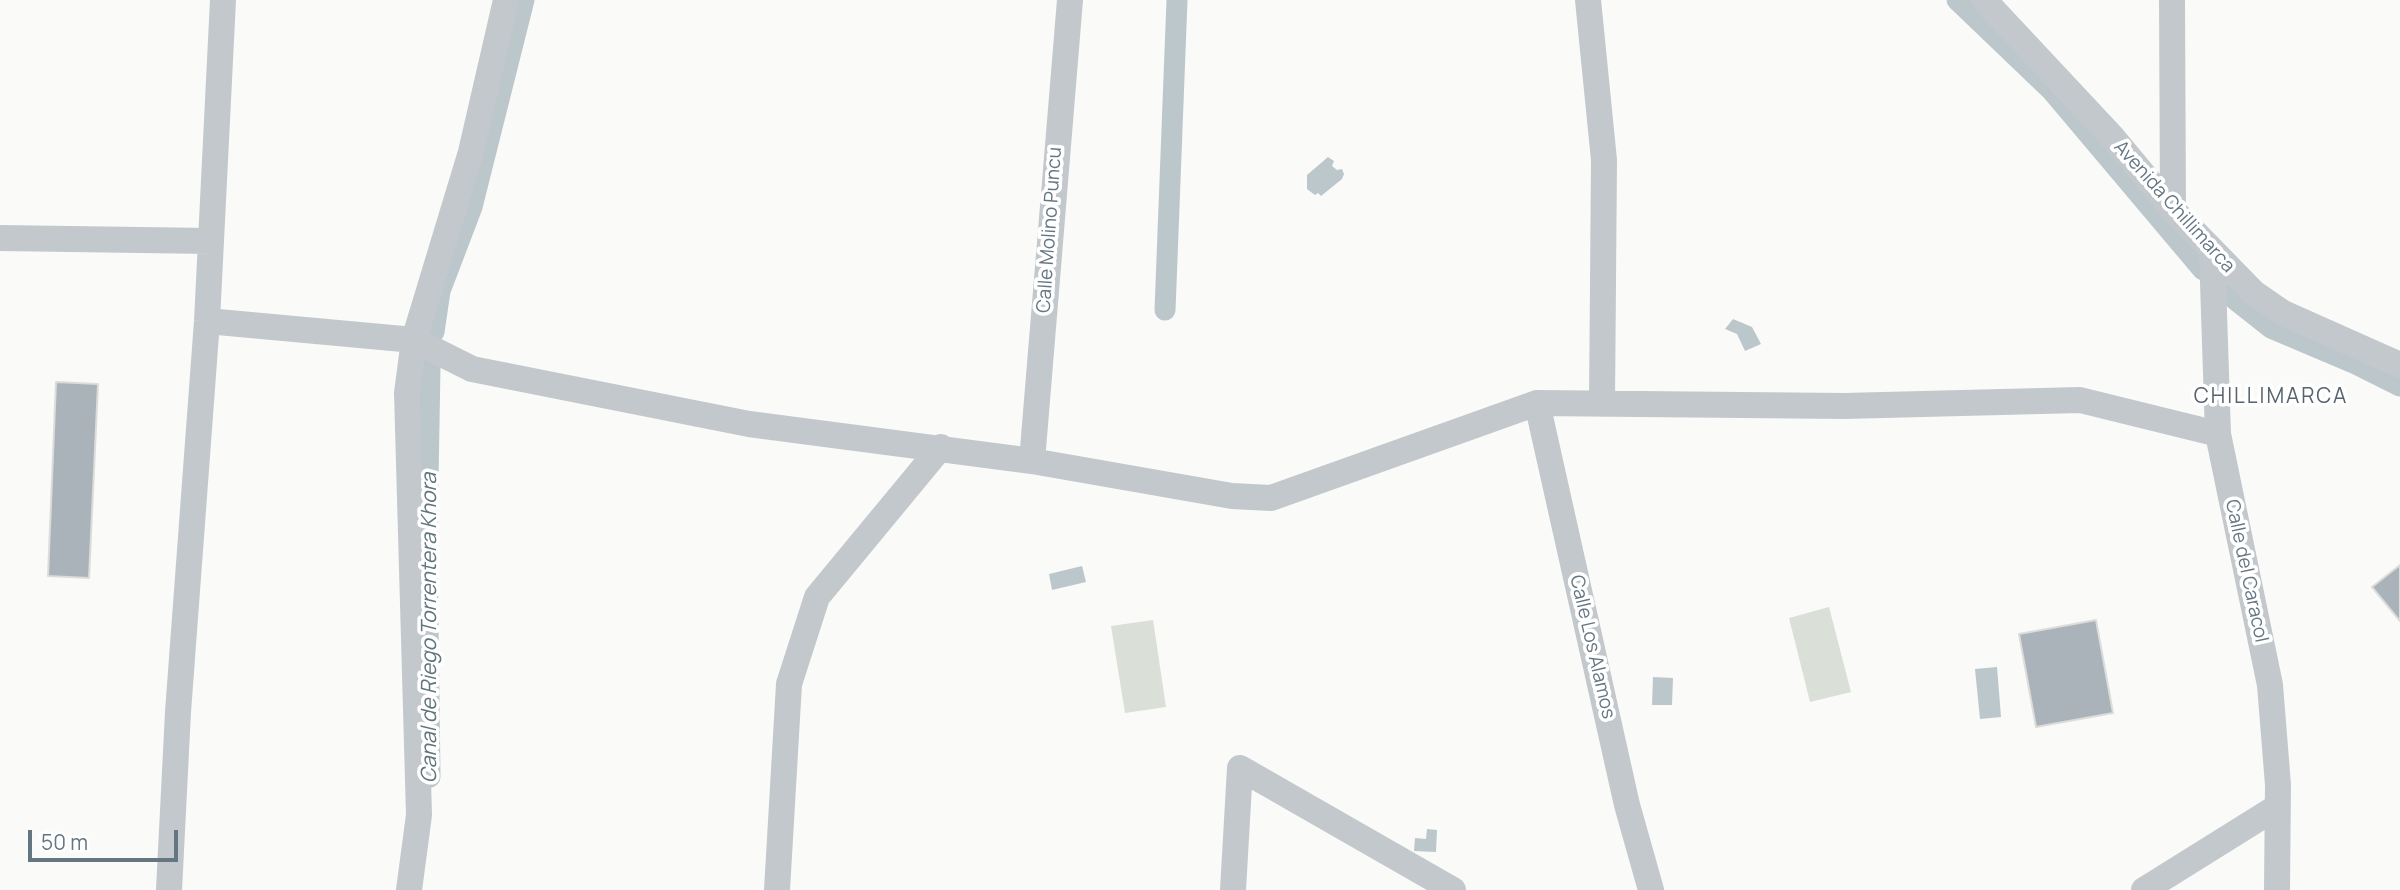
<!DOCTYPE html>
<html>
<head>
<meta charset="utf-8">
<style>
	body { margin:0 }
	#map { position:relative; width:2400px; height:890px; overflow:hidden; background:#fafaf8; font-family:Manrope,sans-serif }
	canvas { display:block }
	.scale { position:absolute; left:28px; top:830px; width:150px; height:32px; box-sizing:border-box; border:4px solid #657683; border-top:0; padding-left:9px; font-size:21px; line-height:24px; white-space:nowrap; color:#657683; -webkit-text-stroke:5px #fff; paint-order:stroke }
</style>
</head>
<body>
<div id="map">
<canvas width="2400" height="890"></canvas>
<div class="scale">50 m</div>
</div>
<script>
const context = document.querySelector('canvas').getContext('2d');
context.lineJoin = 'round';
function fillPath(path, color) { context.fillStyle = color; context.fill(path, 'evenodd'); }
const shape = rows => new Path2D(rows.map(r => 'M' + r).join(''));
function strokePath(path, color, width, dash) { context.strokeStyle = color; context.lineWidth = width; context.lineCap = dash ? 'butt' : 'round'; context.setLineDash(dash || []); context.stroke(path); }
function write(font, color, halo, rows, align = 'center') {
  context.font = font + ' Manrope,sans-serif'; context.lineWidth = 7; context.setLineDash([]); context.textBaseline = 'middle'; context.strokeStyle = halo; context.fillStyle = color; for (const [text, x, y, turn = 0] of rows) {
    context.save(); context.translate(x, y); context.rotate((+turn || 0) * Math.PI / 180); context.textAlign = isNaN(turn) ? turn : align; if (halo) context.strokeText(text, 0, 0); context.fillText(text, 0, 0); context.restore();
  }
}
fillPath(shape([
	[1829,607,1851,692,1810,702,1789,618],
	[1153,620,1166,707,1125,713,1111,626]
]), '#dadfd7');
fillPath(shape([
	[1328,157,1334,161,1332,166,1337,170,1342,169,1344,174,1342,179,1321,196,1318,193,1315,195,1307,189,1307,175],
	[1733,319,1752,327,1761,344,1745,351,1737,334,1725,329],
	[1082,566,1086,582,1052,590,1049,574],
	[1997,667,2001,717,1980,719,1975,669],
	[1653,677,1673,678,1672,705,1652,705],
	[1427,829,1437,830,1436,852,1414,851,1415,838,1426,839]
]), '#bbc7cb');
strokePath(shape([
	[1957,0,2052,91,2203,270],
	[2228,294,2271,328,2356,364,2400,386],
	[1165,310,1177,0],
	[434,332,440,291,472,207,524,0],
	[430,366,427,538,430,777]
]), '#bbc7cb', 21);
const building = shape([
	[56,382,98,384,89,578,48,576,56,382],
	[2400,565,2400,621,2372,587,2400,565],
	[2096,620,2113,713,2036,727,2019,634,2096,620]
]);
fillPath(building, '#aab3b9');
strokePath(building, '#dcdcda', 2);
strokePath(shape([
	[1588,0,1604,160,1602,404],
	[1984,0,2113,138,2173,210,2254,293,2283,313,2400,365],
	[2172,0,2173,210],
	[0,238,211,241],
	[2212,252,2218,434,2270,685,2278,785,2277,890],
	[207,321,414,340,472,369,749,424,1032,461,1232,496,1271,498,1537,403,1844,406,2080,400,2218,434],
	[1537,403,1627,805,1651,890],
	[1032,461,1070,0],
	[169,890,178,712,207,321,223,0],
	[409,890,419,815,407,393,414,340,471,152,506,0],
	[777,890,789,684,817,597,941,447],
	[1233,890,1240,768,1453,890],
	[2144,890,2277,807]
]), '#c3c8cc', 26);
write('19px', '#657683', '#fff', [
	["Avenida Chillimarca",2174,207,48],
	["Calle Molino Puncu",1050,230,-86],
	["Calle del Caracol",2246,571,78],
	["Calle Los Alamos",1592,647,77]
]);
context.letterSpacing = '2px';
write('21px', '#57646e', '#fff', [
	["CHILLIMARCA",2271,397]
]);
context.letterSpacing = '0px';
write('italic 21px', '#60757c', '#fff', [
	["Canal de Riego Torrentera Khora",430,628,-90]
]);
</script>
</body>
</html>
